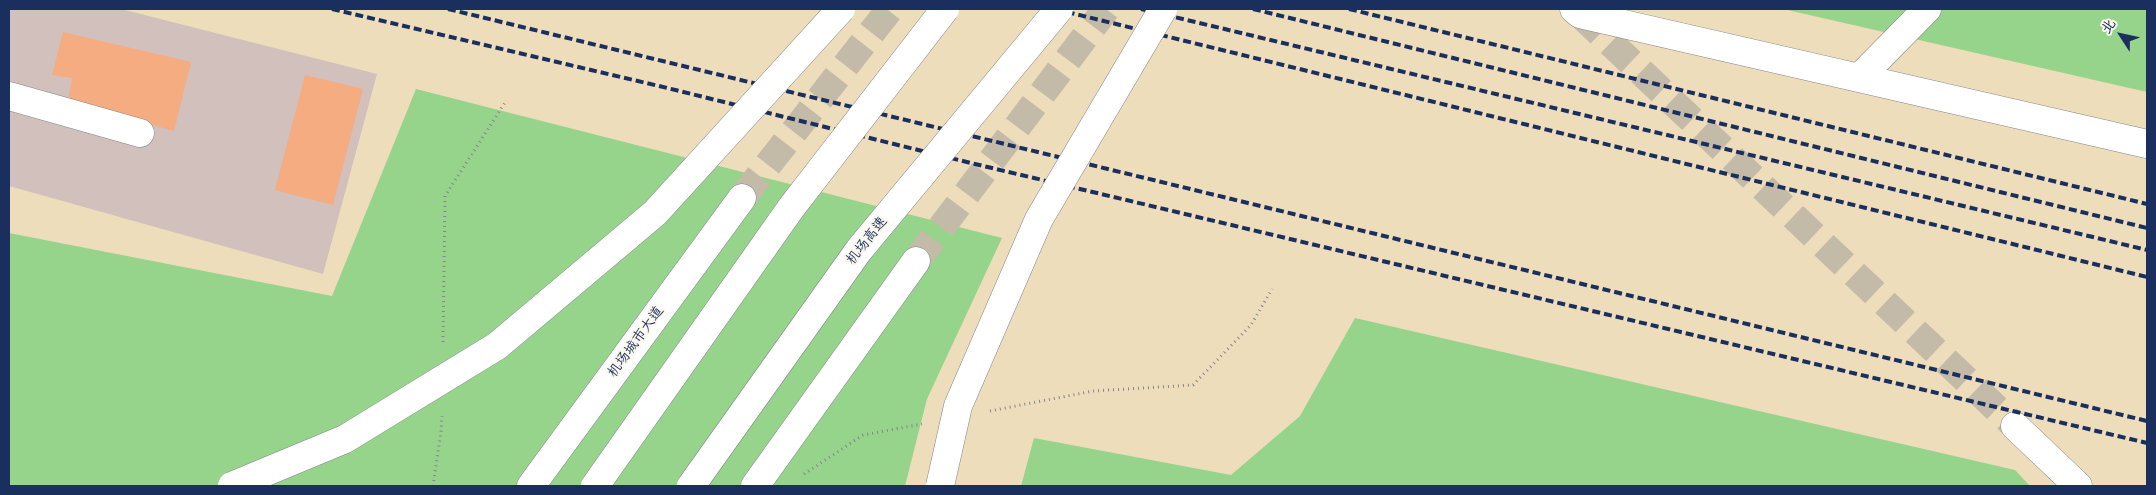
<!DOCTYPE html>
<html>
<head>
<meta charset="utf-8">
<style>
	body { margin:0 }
	#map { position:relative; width:2156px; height:495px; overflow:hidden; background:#edb; font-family:"Balsamiq Sans","LXGW WenKai TC",sans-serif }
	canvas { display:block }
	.frame { position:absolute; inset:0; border:10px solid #1b2f5e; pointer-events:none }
	.north { position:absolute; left:2096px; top:10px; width:50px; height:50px; -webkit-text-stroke:4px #fbf7ec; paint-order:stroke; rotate:305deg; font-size:14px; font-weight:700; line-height:20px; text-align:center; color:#1b2f5e }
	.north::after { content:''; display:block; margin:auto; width:18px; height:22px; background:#1b2f5e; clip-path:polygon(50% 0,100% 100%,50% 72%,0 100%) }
</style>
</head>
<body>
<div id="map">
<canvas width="2156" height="495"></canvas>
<div class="frame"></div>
<div class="north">北</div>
</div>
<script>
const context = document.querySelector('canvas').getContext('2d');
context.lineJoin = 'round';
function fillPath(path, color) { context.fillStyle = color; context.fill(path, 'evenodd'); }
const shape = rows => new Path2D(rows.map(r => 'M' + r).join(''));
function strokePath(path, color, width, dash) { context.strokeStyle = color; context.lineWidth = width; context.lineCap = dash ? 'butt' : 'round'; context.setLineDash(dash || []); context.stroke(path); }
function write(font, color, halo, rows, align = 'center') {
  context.font = font + ' "Balsamiq Sans","LXGW WenKai TC",sans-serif'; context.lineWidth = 4; context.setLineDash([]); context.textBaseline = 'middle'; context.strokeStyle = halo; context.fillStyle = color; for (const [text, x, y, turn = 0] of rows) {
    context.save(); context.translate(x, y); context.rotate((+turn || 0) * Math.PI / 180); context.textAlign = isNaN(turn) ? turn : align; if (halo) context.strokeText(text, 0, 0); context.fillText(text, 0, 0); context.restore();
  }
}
fillPath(shape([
	[9,9,121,9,377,74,323,274,9,186]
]), '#d1c0bc');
fillPath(shape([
	[1783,9,2147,9,2147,92],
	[416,89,1002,238,927,399,905,486,9,486,9,233,332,296],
	[1355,318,2015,470,2030,486,1021,486,1034,438,1231,475,1300,416]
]), '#95d48a');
fillPath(shape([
	[63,32,191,62,174,131,68,101,72,78,52,75],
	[305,75,363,89,333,205,275,190]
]), '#f4ac80');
strokePath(shape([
	[1580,14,2015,426]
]), '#c4baa8', 28, [28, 14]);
strokePath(shape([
	[742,198,890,9],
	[916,261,1106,9]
]), '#c4baa8', 28, [28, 14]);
const minor = shape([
	[1574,9,1580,14,2147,144],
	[1859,78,1927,9],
	[9,96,140,133],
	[2015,426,2078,486]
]);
const major = shape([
	[531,486,742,198],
	[755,486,916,261]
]);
strokePath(minor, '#84868c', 29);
strokePath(major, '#84868c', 29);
strokePath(shape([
	[443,342,445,196,506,101],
	[990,411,1093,391,1193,385,1251,325,1272,289],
	[804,474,863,435,922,424],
	[433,486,441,432,442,416]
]), '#84868c', 3, [1, 4]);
strokePath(minor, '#fff', 28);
strokePath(major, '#fff', 28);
strokePath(shape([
	[332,9,659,86,975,164,2147,443],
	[448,9,2147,421],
	[1055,9,2147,277],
	[1141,9,2147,250],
	[1253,9,2147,228],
	[1349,9,2147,204]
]), '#1b2f5e', 4, [8, 4]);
const highwayBridge = shape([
	[232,486,345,439,497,346,655,213,841,9],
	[595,486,791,208,945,9],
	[691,486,859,250,1059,9],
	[940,486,958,406,1039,219,1163,9]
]);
strokePath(highwayBridge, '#84868c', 29, []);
strokePath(highwayBridge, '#fff', 28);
write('14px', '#1b2f5e', '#fbf7ec', [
	["机场高速",867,241,-52],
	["机场城市大道",636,342,-54]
]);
</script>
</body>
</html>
